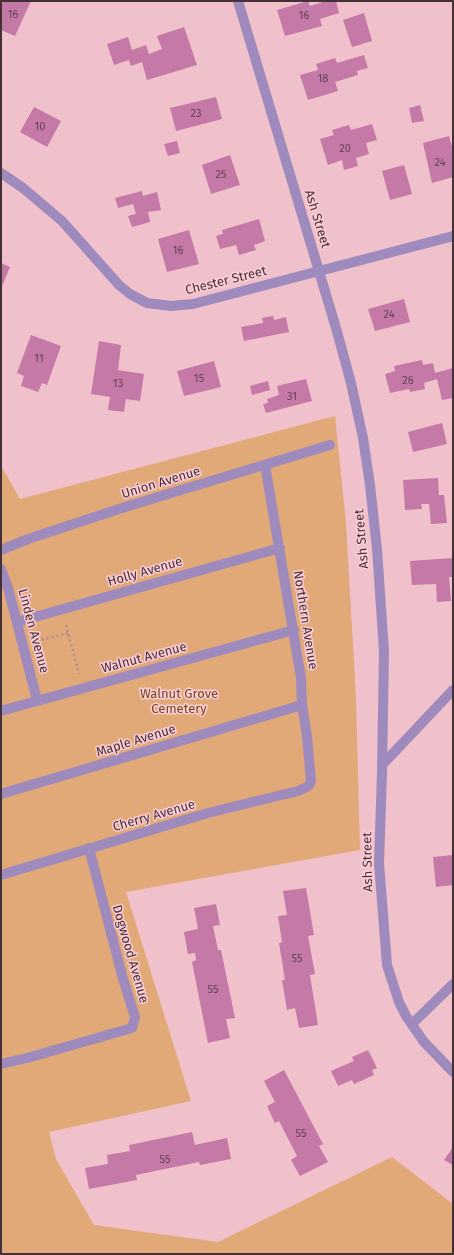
<!DOCTYPE html>
<html>
<head>
<meta charset="utf-8">
<style>
	body { margin:0 }
	#map { position:relative; width:454px; height:1255px; overflow:hidden; background:#f0c0cb; font-family:"Fira Sans",sans-serif }
	canvas { display:block }
	.frame { position:absolute; inset:0; border:2px solid #433135; pointer-events:none }
</style>
</head>
<body>
<div id="map">
<canvas width="454" height="1255"></canvas>
<div class="frame"></div>
</div>
<script>
const context = document.querySelector('canvas').getContext('2d');
context.lineJoin = 'round';
function fillPath(path, color) { context.fillStyle = color; context.fill(path, 'evenodd'); }
const shape = rows => new Path2D(rows.map(r => 'M' + r).join(''));
function strokePath(path, color, width, dash) { context.strokeStyle = color; context.lineWidth = width; context.lineCap = dash ? 'butt' : 'round'; context.setLineDash(dash || []); context.stroke(path); }
function write(font, color, halo, rows, align = 'center') {
  context.font = font + ' "Fira Sans",sans-serif'; context.lineWidth = 3; context.setLineDash([]); context.textBaseline = 'middle'; context.strokeStyle = halo; context.fillStyle = color; for (const [text, x, y, turn = 0] of rows) {
    context.save(); context.translate(x, y); context.rotate((+turn || 0) * Math.PI / 180); context.textAlign = isNaN(turn) ? turn : align; if (halo) context.strokeText(text, 0, 0); context.fillText(text, 0, 0); context.restore();
  }
}
fillPath(shape([
	[335,416,346,523,356,698,360,850,126,892,191,1101,49,1132,56,1159,94,1225,218,1242,392,1157,453,1204,453,1254,1,1254,1,466,20,499]
]), '#e1a977');
fillPath(shape([
	[1,1,31,1,15,36,1,30],
	[308,1,310,6,326,1,336,1,339,13,320,19,322,26,285,36,277,10],
	[364,13,372,41,352,47,343,20],
	[184,27,197,65,147,80,142,62,131,66,129,60,114,65,107,44,128,37,132,50,146,45,149,54,162,49,157,36],
	[364,55,368,68,357,71,358,75,335,82,338,91,308,100,300,75,318,70,316,64,335,58,337,63],
	[216,97,222,119,176,131,170,108],
	[420,105,424,121,412,123,409,108],
	[34,107,61,121,47,147,20,132],
	[372,124,377,140,366,143,369,154,356,158,358,166,344,170,342,160,328,165,320,139,334,135,332,130,349,125,351,130],
	[449,136,453,150,453,177,432,183,423,143],
	[177,141,180,153,168,156,164,144],
	[230,155,240,185,211,194,202,165],
	[404,165,412,194,390,200,382,171],
	[142,191,143,196,157,192,161,210,148,212,150,222,132,227,128,216,136,214,133,204,118,208,115,198],
	[259,219,265,241,254,245,256,250,239,255,236,245,220,249,216,236,223,234,222,230],
	[189,230,199,264,167,272,158,239],
	[1,263,10,267,1,289],
	[404,299,410,322,375,331,368,309],
	[273,316,274,320,286,317,289,332,244,341,241,327,263,323,262,318],
	[31,335,61,346,47,385,42,383,38,392,21,386,24,376,17,373],
	[99,341,121,345,118,370,144,374,140,401,126,399,124,412,108,410,110,397,91,394],
	[422,360,423,365,433,363,435,373,453,368,453,398,442,400,437,379,424,383,425,389,410,392,409,389,390,393,385,374,395,371,394,366],
	[214,361,221,387,184,396,177,371],
	[306,379,312,401,266,413,263,404,268,403,267,399,279,395,277,386],
	[268,381,270,390,252,395,250,386],
	[442,423,447,444,413,452,408,432],
	[438,478,439,495,444,495,447,523,431,524,429,504,421,504,422,509,405,510,403,480],
	[453,558,453,577,449,577,451,601,437,602,436,584,412,585,410,561],
	[453,855,453,885,436,887,433,857],
	[306,888,314,935,308,936,315,974,310,975,318,1025,299,1028,295,1008,287,1010,282,980,285,980,279,943,282,942,278,916,287,915,283,891],
	[216,904,220,925,213,926,218,950,221,950,235,1018,226,1019,230,1038,208,1043,192,962,196,960,195,953,188,954,184,932,198,929,194,908],
	[368,1050,377,1068,372,1070,374,1075,354,1084,352,1080,338,1086,331,1071,354,1061,352,1057],
	[284,1070,323,1144,319,1146,328,1162,300,1176,291,1160,297,1156,279,1121,275,1123,267,1106,275,1102,264,1081],
	[192,1132,195,1145,227,1138,231,1159,200,1165,199,1162,136,1175,137,1180,89,1189,85,1168,108,1164,107,1155,130,1151,129,1145],
	[453,1147,453,1165,444,1160]
]), '#c479a7');
strokePath(shape([
	[66,625,79,674],
	[37,641,68,633]
]), '#b08b94', 2.5, [2, 3]);
strokePath(shape([
	[238,1,336,328,351,383,363,438,370,485,377,549,384,651,382,773,379,863,387,965,399,1002,406,1016,424,1042,453,1072],
	[1,173,23,188,62,221,119,285,130,294,147,303,171,306,193,304,453,236],
	[1,550,28,539,125,507,330,445],
	[1,569,8,588,37,700],
	[17,622,280,548],
	[1,711,294,630],
	[382,765,453,690],
	[1,794,302,705],
	[1,875,208,813,298,791,307,787,310,784,311,781,307,736,302,705,301,678,265,465],
	[412,1024,453,984],
	[1,1064,27,1058,132,1028,135,1017,123,979,89,848]
]), '#9e8abc', 10);
write('11px', '#634352', null, [
	["16",13,15],
	["16",304,16],
	["18",323,79],
	["23",196,114],
	["10",40,127],
	["20",345,149],
	["24",440,163],
	["25",221,175],
	["16",178,251],
	["24",389,315],
	["11",39,359],
	["15",199,379],
	["26",408,381],
	["13",118,384],
	["31",292,397],
	["55",297,959],
	["55",213,990],
	["55",301,1134],
	["55",165,1160]
]);
write('13px', '#433135', '#fdcdd8', [
	["Ash Street",317,219,73],
	["Chester Street",226,281,-14],
	["Union Avenue",161,483,-17],
	["Ash Street",362,539,-95],
	["Holly Avenue",145,572,-16],
	["Northern Avenue",305,620,81],
	["Linden Avenue",33,631,75],
	["Walnut Avenue",144,658,-15],
	["Maple Avenue",136,741,-17],
	["Cherry Avenue",154,816,-16],
	["Ash Street",368,862,-91],
	["Dogwood Avenue",130,954,74]
]);
write('13px', '#73481b', '#fdcdd8', [
	["Walnut Grove",179,694],
	["Cemetery",179,709]
]);
</script>
</body>
</html>
